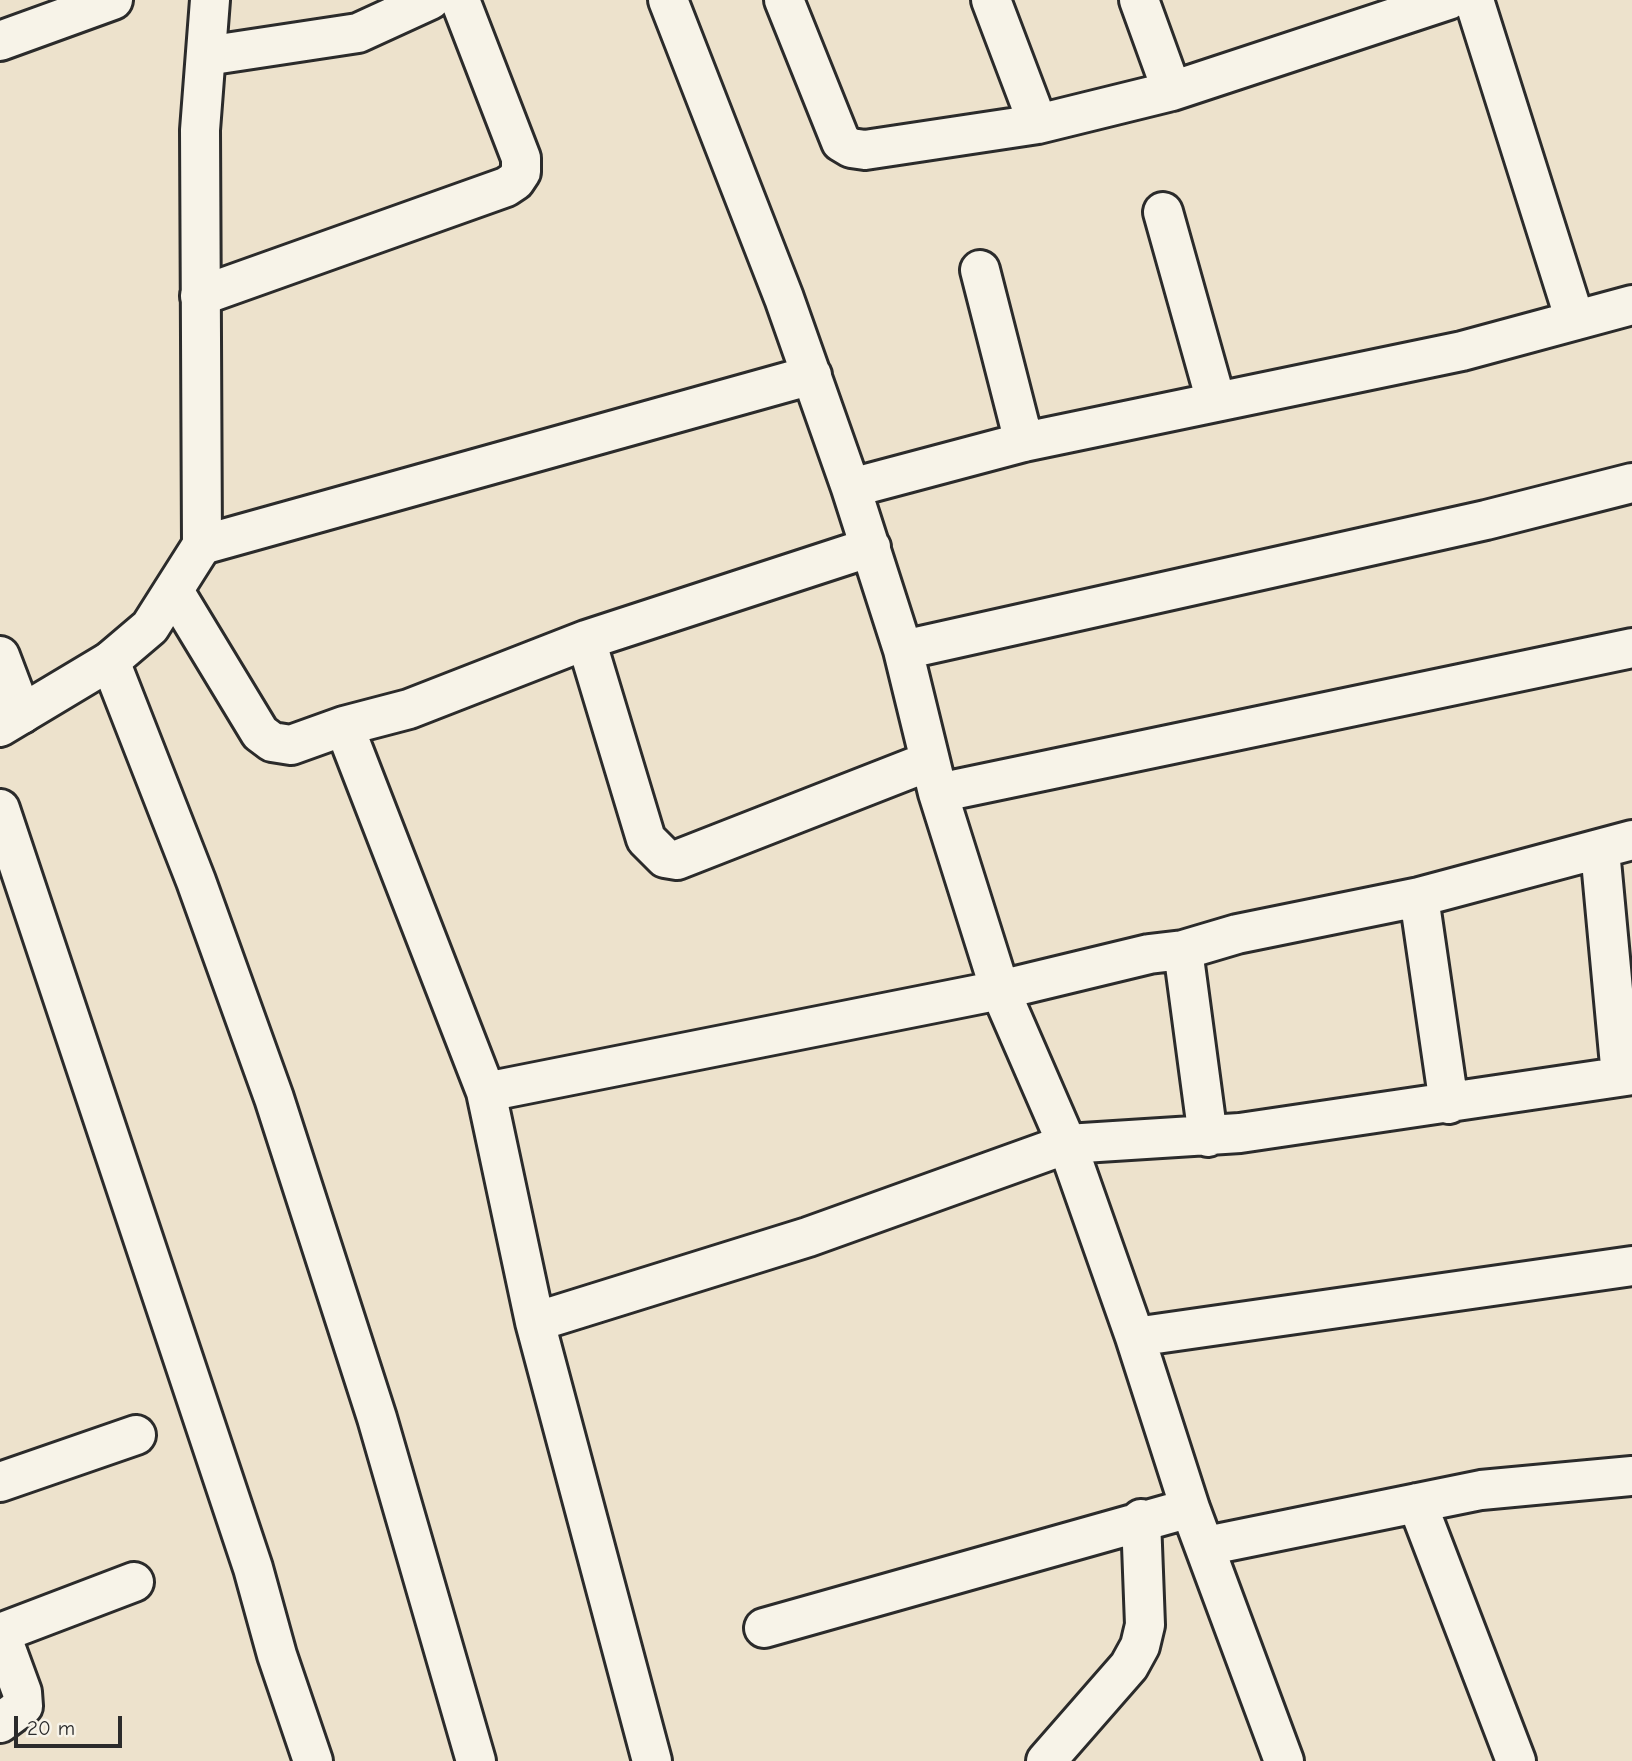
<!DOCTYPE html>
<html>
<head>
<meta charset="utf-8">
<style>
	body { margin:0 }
	#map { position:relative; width:1632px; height:1761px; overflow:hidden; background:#ede2cc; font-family:"Comic Neue",sans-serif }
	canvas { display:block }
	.scale { position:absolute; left:14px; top:1716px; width:108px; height:32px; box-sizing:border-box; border:4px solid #2b2b2b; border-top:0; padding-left:9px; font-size:21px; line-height:24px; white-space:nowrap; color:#2b2b2b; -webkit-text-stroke:5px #f7f3e8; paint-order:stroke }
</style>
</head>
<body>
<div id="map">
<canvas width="1632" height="1761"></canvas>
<div class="scale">20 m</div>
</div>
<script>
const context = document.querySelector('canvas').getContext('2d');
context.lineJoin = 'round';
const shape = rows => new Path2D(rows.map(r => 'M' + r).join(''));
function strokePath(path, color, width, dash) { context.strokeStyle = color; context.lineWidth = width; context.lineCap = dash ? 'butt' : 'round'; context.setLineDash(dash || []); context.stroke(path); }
const minor = shape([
	[668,0,784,298,851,488,903,650,938,793,1000,990,1067,1144,1135,1337,1190,1508,1284,1761],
	[784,0,841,142,851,148,865,150,1038,124,1172,91,1448,0],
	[991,0,1038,124],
	[1139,0,1172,91],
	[1474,0,1575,320],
	[0,41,113,0],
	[206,56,358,33,430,0],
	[1163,212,1216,401],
	[980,270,1024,442],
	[200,296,506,187,515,181,521,172,521,158,460,0],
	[851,488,1024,442,1462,351,1632,305],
	[202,545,812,375],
	[174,591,260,733,272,742,291,745,344,726,409,709,586,640,871,547],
	[586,640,646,839,665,858,677,860,930,761],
	[903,650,1486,520,1632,483],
	[0,656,22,714],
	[110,661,196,881,274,1098,377,1418,476,1761],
	[344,726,486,1092,535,1322,652,1761],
	[938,793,1632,648],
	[0,809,253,1568,277,1655,313,1761],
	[1600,850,1621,1076],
	[1419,897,1449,1104],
	[1183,950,1208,1137],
	[486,1092,1000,990,1149,954,1183,950,1237,934,1419,897,1632,840],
	[535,1322,808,1237,1067,1144,1240,1133,1632,1075],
	[1135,1337,1632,1266],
	[0,1482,136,1435],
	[1417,1503,1516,1761],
	[1206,1546,1481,1490,1632,1476],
	[764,1628,1190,1508],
	[0,1632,22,1692,23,1706,0,1723],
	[0,1633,134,1582],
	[1046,1761,1129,1666,1140,1646,1145,1625,1141,1519]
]);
const major = shape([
	[0,727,110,661,150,627,202,545,200,130,210,0]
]);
strokePath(minor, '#2b2b2b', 44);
strokePath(major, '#2b2b2b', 44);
strokePath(minor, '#f7f3e8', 38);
strokePath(major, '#f7f3e8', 38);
</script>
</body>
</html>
